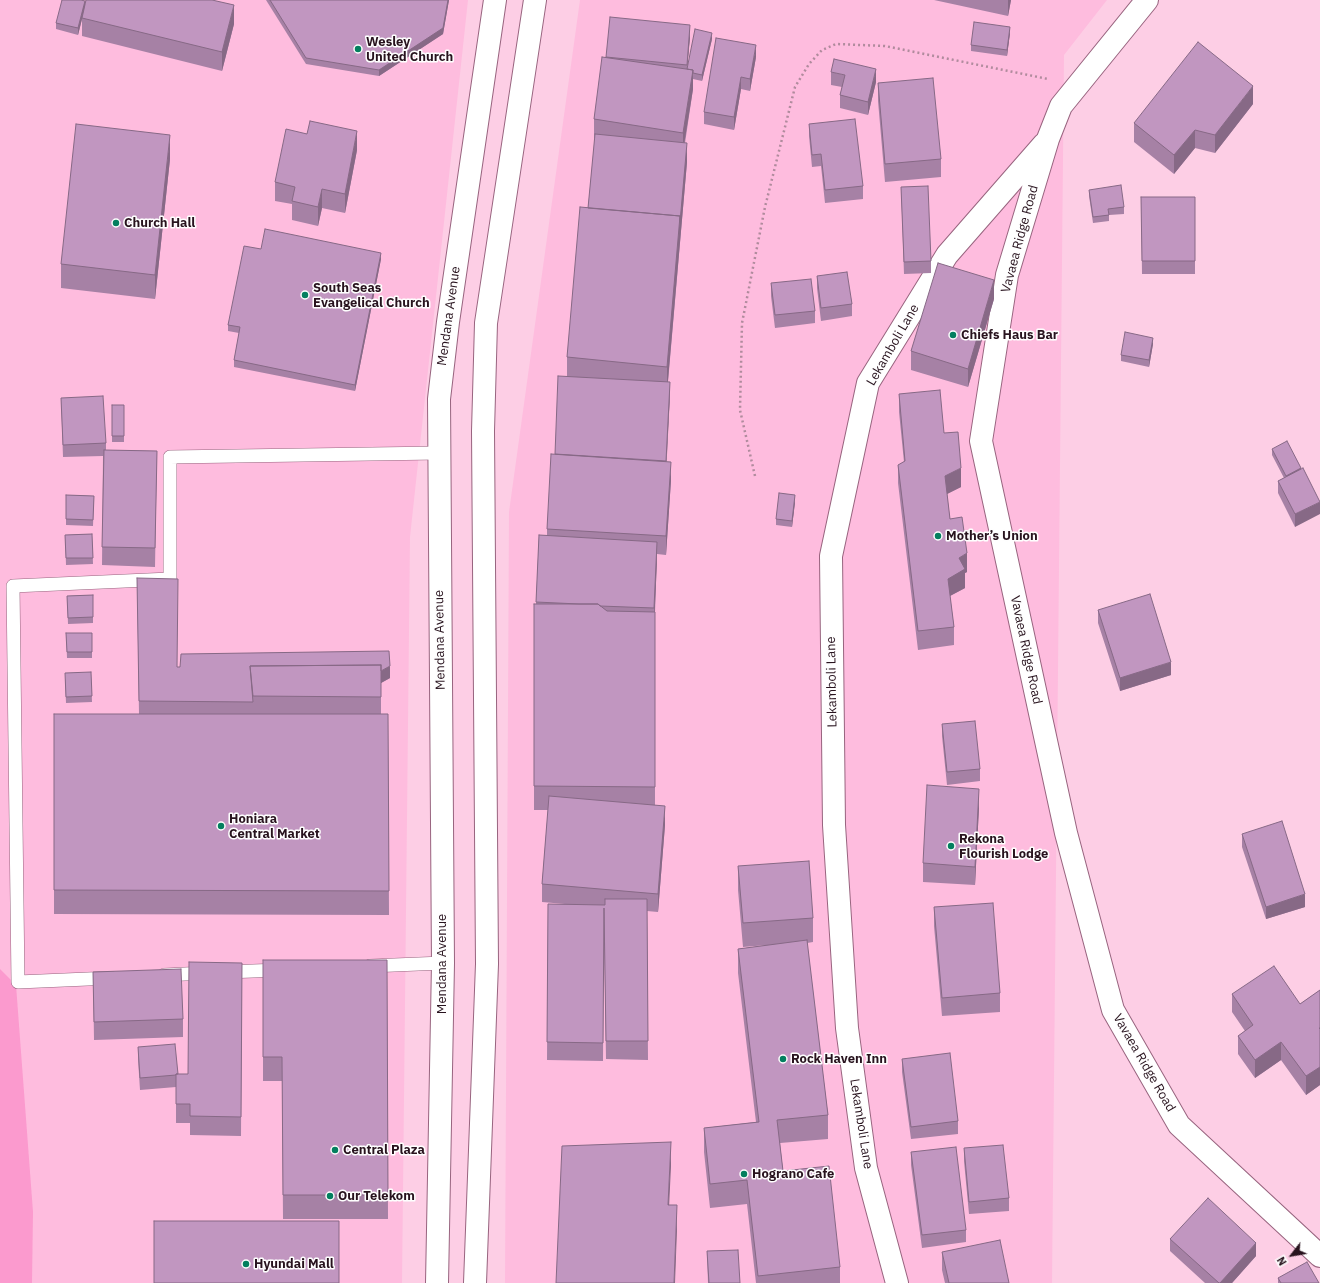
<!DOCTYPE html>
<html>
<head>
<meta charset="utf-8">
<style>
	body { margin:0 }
	#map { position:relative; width:1320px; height:1283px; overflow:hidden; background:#fdcee5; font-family:"IBM Plex Sans",sans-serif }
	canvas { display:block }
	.north { position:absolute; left:1272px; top:1235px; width:40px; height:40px; -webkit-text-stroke:3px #fefefe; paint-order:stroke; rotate:239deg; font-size:11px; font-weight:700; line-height:16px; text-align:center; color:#28131e }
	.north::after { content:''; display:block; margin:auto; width:14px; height:18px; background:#28131e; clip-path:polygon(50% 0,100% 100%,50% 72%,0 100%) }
</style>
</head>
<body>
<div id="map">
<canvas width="1320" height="1283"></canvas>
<div class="north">N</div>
</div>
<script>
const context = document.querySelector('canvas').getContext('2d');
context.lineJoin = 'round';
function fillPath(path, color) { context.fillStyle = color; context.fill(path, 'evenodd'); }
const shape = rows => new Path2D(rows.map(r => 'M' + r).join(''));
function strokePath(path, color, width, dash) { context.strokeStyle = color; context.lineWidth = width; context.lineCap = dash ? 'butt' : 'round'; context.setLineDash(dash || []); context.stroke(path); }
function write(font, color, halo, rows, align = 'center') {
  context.font = font + ' "IBM Plex Sans",sans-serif'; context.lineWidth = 3; context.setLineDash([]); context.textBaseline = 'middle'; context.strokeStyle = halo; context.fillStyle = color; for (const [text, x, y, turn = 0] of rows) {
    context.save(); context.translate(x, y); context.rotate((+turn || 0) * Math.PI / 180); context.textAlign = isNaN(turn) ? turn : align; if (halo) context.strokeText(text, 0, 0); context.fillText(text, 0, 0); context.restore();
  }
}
fillPath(shape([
	[0,0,468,0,410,537,402,1283,0,1283],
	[580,0,1107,0,1064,55,1052,1283,505,1283,509,512]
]), '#febcde');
fillPath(shape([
	[0,969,16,985,33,1212,32,1283,0,1283]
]), '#fb9ace');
const service = shape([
	[370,966,443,963],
	[226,972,280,970],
	[164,975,206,973],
	[111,978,18,982,13,586,170,579,170,457,438,453]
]);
const minor = shape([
	[1147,0,1061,106,1048,139,1007,275,981,441,1066,833,1113,1010,1179,1125,1320,1256],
	[897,1283,866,1168,847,1028,834,825,831,556,868,383,947,255,1044,144]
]);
const secondary = shape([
	[437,1283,443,963,439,399,448,322,495,0],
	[475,1283,487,964,483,431,486,323,535,0]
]);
strokePath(service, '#98647f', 14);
strokePath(minor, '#98647f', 24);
strokePath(secondary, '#98647f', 24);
strokePath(shape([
	[755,476,740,410,742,323,765,207,795,87,809,64,822,50,836,44,885,46,1048,79]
]), '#b08b9d', 2.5, [2, 3]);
strokePath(service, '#fff', 13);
strokePath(minor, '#fff', 22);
strokePath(secondary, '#fff', 22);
fillPath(shape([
	[266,0,449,0,443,34,379,76,306,64],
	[934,0,1011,0,1008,16],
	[85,5,234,24,222,71,82,36,82,19,78,35,56,29,56,23],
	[1010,33,1007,56,971,51,971,45],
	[690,37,687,67,712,39,702,81,693,79,693,89,685,143,687,162,668,382,670,394,666,462,671,480,666,555,657,554,655,613,655,805,665,825,658,912,647,911,648,1060,606,1059,604,927,603,1061,547,1060,548,904,565,904,542,902,542,884,548,810,534,810,534,604,536,604,539,535,547,536,547,529,555,454,567,376,567,357,588,208,595,138,594,138,594,119,606,57],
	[756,57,750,91,741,89,734,130,704,124,704,112],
	[831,72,876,82,868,115,840,108,840,95,842,87,831,85],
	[878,83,941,159,941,177,885,182,878,101],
	[1253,104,1215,153,1195,148,1174,174,1134,142,1134,123],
	[809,124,863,186,863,199,825,203,821,166,812,167,809,136],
	[357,150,345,213,322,208,318,226,292,220,292,204,275,201,275,182],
	[170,159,155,299,61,288,61,264],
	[901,187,931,261,931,273,904,274],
	[1089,190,1124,207,1124,214,1109,215,1109,221,1093,223,1089,196],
	[1141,197,1195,197,1195,274,1142,274],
	[261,249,381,259,355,391,234,367,234,360,239,333,228,331,228,325],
	[817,276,852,304,852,316,821,321,817,288],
	[771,283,815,311,815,323,775,328,771,296],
	[994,299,968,387,911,370,911,351],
	[1153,344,1149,367,1121,361,1121,355],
	[899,394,944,433,961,487,947,494,950,519,967,572,965,573,965,588,950,596,954,627,954,645,918,650,898,483,898,465,904,462,899,412],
	[61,398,106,443,106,450,157,451,155,567,102,565,103,456,63,457],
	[112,405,124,405,124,442,112,442],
	[1272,449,1301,468,1295,527,1278,493,1278,481,1284,478,1272,455],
	[66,495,94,496,93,526,66,525],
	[795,502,792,527,776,525,776,519],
	[92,534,93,564,66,565,65,535],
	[137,578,177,667,390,678,381,683,381,714,388,714,389,915,54,914,54,714,139,714],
	[93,595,93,623,68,624,67,596],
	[1098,610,1171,675,1120,691,1098,623],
	[66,633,92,633,92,658,67,658],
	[91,672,92,702,66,703,65,680],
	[942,724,980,769,980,781,947,785,942,736],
	[979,807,975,885,923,882,923,863],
	[1242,834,1305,907,1266,919,1242,847],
	[738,866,813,918,813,942,807,943,828,1115,828,1139,780,1143,783,1171,840,1267,840,1283,756,1283,747,1204,710,1208,704,1152,704,1128,756,1122,738,973,738,949,767,945,743,947,738,890],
	[934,907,1000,993,1000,1012,942,1016,934,926],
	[263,960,387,960,388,1219,283,1219,282,1081,263,1081],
	[242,963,241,1136,190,1135,190,1123,176,1123,176,1087,140,1090,138,1059,138,1047,178,1074,188,1074],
	[93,972,183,1019,183,1037,94,1040],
	[1320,990,1320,1085,1306,1095,1281,1060,1255,1078,1238,1054,1238,1036,1245,1031,1232,1012,1232,994,1300,1004],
	[902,1059,958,1121,958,1134,911,1139,902,1072],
	[964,1148,1009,1198,1009,1211,969,1214,964,1161],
	[911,1152,966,1230,966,1242,922,1248,911,1165],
	[1170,1239,1256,1256,1232,1283,1205,1283,1170,1251],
	[707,1251,740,1283,708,1283],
	[942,1252,1009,1283,945,1283,942,1270],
	[1278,1278,1319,1283,1278,1283]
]), '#a681a5');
fillPath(shape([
	[448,0,449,0,443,34,379,76,379,70],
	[1008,0,1011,0,1008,16],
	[85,1,85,7,78,35,78,28],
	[234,5,234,24,222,71,222,52],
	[690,25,690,37,687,71,687,65],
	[1010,27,1010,33,1007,56,1007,50],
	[712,33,712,39,702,81,702,75],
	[756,45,756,57,750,91,750,79],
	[876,69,876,82,868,115,868,102],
	[693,70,693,89,683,151,683,133],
	[741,77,741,89,734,130,734,117],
	[1253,86,1253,104,1215,153,1215,135],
	[1195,130,1195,148,1174,174,1174,155],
	[357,131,357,150,345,213,345,194],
	[170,135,170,159,155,299,155,275],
	[687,143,687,162,667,391,667,367,680,216],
	[322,189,322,208,318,226,318,207],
	[381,253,381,259,355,391,355,385],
	[994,280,994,299,968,387,968,369],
	[1153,338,1153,344,1149,367,1149,360],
	[670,382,670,394,666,475,666,463],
	[671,462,671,480,666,555,666,536],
	[961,468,961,487,945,495,945,476],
	[1301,468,1301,475,1286,482,1286,476],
	[795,495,795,502,792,527,792,521],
	[1320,502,1320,514,1295,527,1295,514],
	[657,542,657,560,654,627,654,608],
	[967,553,967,572,965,573,965,588,948,597,948,579,959,558],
	[1171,662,1171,675,1120,691,1120,678],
	[390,666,390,678,381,683,381,671],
	[979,789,979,807,975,885,975,867],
	[665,806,665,825,658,912,658,894],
	[1305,894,1305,907,1266,919,1266,907],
	[1281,1042,1281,1060,1255,1078,1255,1060],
	[1320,1067,1320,1085,1306,1095,1306,1076],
	[671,1142,671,1166,668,1229,668,1205],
	[677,1205,677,1229,675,1283,674,1283],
	[1256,1243,1256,1256,1232,1283,1220,1283]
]), '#876986');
const building = shape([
	[62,0,81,0,85,1,78,28,56,23,62,0],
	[86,0,212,0,234,5,222,52,82,18,86,0],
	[270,0,448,0,443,28,379,70,306,58,270,0],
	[610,17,690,25,687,65,606,57,610,17],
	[974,22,1010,27,1007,50,971,45,974,22],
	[695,29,712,33,702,75,693,73,693,70,687,69,695,29],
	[716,38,756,45,750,79,741,77,734,117,704,112,716,38],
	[1198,42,1253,86,1215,135,1195,130,1174,155,1134,123,1198,42],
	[602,57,693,70,683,133,594,119,602,57],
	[834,59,876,69,868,102,840,95,845,75,831,72,834,59],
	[933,78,941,159,885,164,878,83,933,78],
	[855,119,863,186,825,190,821,154,812,155,809,124,855,119],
	[310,121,357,131,345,194,322,189,318,207,292,201,295,187,275,182,286,129,307,134,310,121],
	[76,124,170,135,155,275,61,264,76,124],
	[595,134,687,143,680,222,680,216,588,208,595,134],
	[1121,185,1124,207,1108,209,1109,215,1093,217,1089,190,1121,185],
	[928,186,931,261,904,262,901,187,928,186],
	[1141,197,1195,197,1195,261,1142,261,1141,197],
	[580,207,680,216,667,367,567,357,580,207],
	[265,229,381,253,355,385,234,360,240,327,228,325,244,246,261,249,265,229],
	[938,263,994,280,968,369,911,351,938,263],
	[847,272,852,304,821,308,817,276,847,272],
	[811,279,815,311,775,315,771,283,811,279],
	[1125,332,1153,338,1149,360,1121,355,1125,332],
	[558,376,670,382,666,461,555,454,558,376],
	[940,390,944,433,958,432,961,468,945,476,950,519,962,517,967,553,959,558,965,569,948,579,954,627,918,631,898,465,905,461,899,394,940,390],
	[103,396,106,443,63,445,61,398,103,396],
	[112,405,124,405,124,436,112,436,112,405],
	[1287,441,1301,468,1286,476,1272,449,1287,441],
	[104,450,157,451,155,548,102,547,104,450],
	[551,454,671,462,666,536,547,529,551,454],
	[1303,468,1320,502,1295,514,1278,481,1303,468],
	[779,493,795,495,792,521,776,519,779,493],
	[66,495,94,496,93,520,66,519,66,495],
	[92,534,93,558,66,558,65,535,92,534],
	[539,535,657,542,654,608,600,606,598,604,579,604,536,602,539,535],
	[137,578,178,579,177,667,180,667,181,654,389,651,390,666,381,671,381,665,250,666,253,702,139,701,137,578],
	[1150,594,1171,662,1120,678,1098,610,1150,594],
	[93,595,93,617,68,618,67,596,93,595],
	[534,604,598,604,607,611,655,612,655,787,534,786,534,604],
	[66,633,92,633,92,652,67,652,66,633],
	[381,665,381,697,253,696,250,666,381,665],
	[91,672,92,696,66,697,65,673,91,672],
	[54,714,388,714,389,891,54,890,54,714],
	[975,721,980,769,947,772,942,724,975,721],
	[927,785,979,789,975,867,923,863,927,785],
	[549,796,665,806,658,894,542,884,549,796],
	[1282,821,1305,894,1266,907,1242,834,1282,821],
	[809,861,813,918,743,923,738,866,809,861],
	[605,899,647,899,648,1041,606,1041,604,908,603,1043,547,1042,548,904,605,905,605,899],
	[993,903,1000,993,942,998,934,907,993,903],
	[807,940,828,1115,777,1120,783,1171,829,1166,840,1267,758,1276,747,1180,710,1184,704,1128,759,1122,738,949,807,940],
	[263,960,387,960,388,1195,283,1195,282,1057,263,1057,263,960],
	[189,962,242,963,241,1117,190,1116,190,1104,176,1104,176,1074,188,1074,189,962],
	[1274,966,1300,1004,1320,990,1320,1028,1319,1028,1320,1029,1320,1067,1306,1076,1281,1042,1255,1060,1238,1036,1253,1025,1232,994,1274,966],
	[181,969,183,1019,94,1022,93,972,181,969],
	[175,1044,178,1074,176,1074,176,1075,140,1078,138,1047,175,1044],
	[950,1053,958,1121,911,1127,902,1059,950,1053],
	[671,1142,668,1205,677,1205,674,1283,556,1283,562,1146,671,1142],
	[1003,1145,1009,1198,969,1202,964,1148,1003,1145],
	[956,1147,966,1230,922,1235,911,1152,956,1147],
	[1208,1198,1256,1243,1220,1283,1219,1283,1170,1239,1208,1198],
	[154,1221,339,1221,339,1283,154,1283,154,1221],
	[1000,1240,1009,1283,949,1283,942,1252,1000,1240],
	[738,1250,740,1283,709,1283,707,1251,738,1250],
	[1307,1262,1319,1283,1281,1283,1278,1278,1307,1262]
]);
fillPath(building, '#c196c0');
strokePath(building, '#876986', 1);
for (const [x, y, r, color] of [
	[358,49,4,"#037f5f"],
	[116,223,4,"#037f5f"],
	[305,295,4,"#037f5f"],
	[953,335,4,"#037f5f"],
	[938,536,4,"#037f5f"],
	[221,826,4,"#037f5f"],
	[951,846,4,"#037f5f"],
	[783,1059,4,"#037f5f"],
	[335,1150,4,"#037f5f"],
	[744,1174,4,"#037f5f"],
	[330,1196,4,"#037f5f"],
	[246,1264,4,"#037f5f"]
]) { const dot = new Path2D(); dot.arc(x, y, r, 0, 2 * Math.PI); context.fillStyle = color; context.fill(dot); strokePath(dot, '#fefefe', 1.5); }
write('bold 13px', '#28131e', '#fefefe', [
	["Wesley",366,42],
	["United Church",366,57],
	["Church Hall",124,223],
	["South Seas",313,288],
	["Evangelical Church",313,303],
	["Chiefs Haus Bar",961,335],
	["Mother’s Union",946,536],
	["Honiara",229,819],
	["Central Market",229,834],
	["Rekona",959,839],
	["Flourish Lodge",959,854],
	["Rock Haven Inn",791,1059],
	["Central Plaza",343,1150],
	["Hograno Cafe",752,1174],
	["Our Telekom",338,1196],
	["Hyundai Mall",254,1264]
], 'left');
write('13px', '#28131e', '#fefefe', [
	["Vavaea Ridge Road",1020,239,-75],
	["Mendana Avenue",449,316,-82],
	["Lekamboli Lane",893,345,-60],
	["Mendana Avenue",440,640,-91],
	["Vavaea Ridge Road",1026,650,78],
	["Lekamboli Lane",832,682,-91],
	["Mendana Avenue",442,964,-90],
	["Vavaea Ridge Road",1144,1063,60],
	["Lekamboli Lane",861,1124,81]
]);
</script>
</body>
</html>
